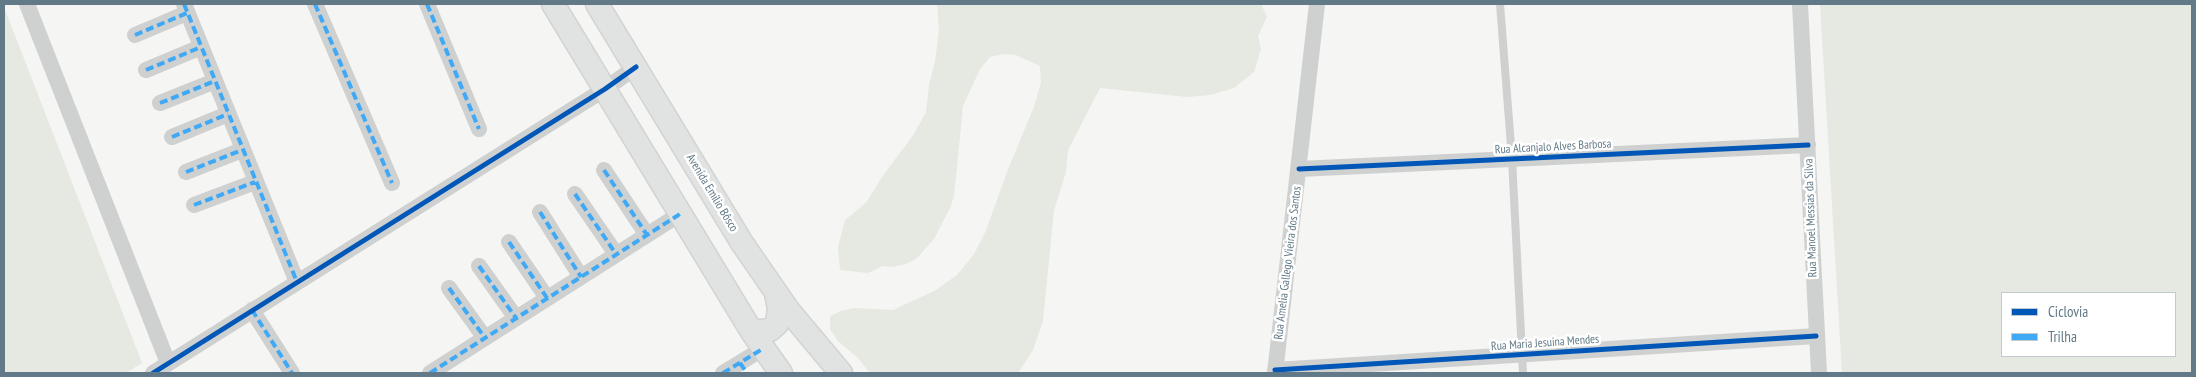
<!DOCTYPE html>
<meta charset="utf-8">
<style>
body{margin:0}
#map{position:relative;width:2196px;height:377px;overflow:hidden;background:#f5f5f3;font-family:"PT Sans Narrow",sans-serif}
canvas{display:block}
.frame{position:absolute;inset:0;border:5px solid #627a87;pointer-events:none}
.legend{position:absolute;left:2001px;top:292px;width:175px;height:65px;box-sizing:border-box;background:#fff;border:1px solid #c0cacf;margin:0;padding:6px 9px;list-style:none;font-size:15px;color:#627a87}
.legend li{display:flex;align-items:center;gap:10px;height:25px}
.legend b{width:25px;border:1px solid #c0cacf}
</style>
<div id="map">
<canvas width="2196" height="377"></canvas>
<div class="frame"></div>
<ul class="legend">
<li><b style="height:6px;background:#0057b8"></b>Ciclovia</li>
<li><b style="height:6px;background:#3fa9f5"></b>Trilha</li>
</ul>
</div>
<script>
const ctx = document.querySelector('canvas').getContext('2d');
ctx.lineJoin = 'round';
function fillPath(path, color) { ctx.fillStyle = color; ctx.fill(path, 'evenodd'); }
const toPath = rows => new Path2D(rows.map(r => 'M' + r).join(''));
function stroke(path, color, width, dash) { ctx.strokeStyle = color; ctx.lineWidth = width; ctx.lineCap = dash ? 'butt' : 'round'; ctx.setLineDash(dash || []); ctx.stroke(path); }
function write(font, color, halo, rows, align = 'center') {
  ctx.font = font + ' "PT Sans Narrow",sans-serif'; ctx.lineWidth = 5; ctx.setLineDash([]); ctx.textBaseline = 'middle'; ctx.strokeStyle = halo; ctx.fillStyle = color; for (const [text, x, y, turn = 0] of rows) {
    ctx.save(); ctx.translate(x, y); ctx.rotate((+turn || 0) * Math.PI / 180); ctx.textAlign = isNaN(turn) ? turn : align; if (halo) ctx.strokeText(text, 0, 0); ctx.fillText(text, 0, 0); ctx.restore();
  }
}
fillPath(toPath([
 [937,4,1261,4,1267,17,1258,36,1261,49,1254,72,1234,88,1210,95,1187,97,1100,88,1068,150,1066,172,1054,210,1043,321,1033,350,1018,373,870,373,858,358,838,341,830,329,830,316,841,311,854,308,893,310,936,290,957,275,974,254,985,233,1009,167,1034,107,1041,82,1040,66,1016,55,1003,54,990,57,980,69,963,106,954,196,950,208,934,239,917,258,906,264,893,267,883,266,868,273,840,270,838,247,845,220,866,203,882,177,914,134,926,112,929,85,935,62,939,30],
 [1820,4,2192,4,2192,373,1842,373],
 [2002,293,2175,293,2175,356,2002,356],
 [4,7,142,363,126,373,4,373]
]), '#e5e9e1');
const secondary = toPath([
 [553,4,752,332,781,373],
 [597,4,742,243,789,311,841,373],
 [752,332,770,330,777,324,779,308,776,294]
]);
stroke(secondary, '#d2d3d3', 25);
stroke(toPath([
 [1500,4,1512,159,1523,373]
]), '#cfd0d0', 8);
stroke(toPath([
 [27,4,168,363],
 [184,4,297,282],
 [315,4,392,183],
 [427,4,479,129],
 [1800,4,1819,373],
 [135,35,187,13],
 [146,70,201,47],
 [160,103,215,81],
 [172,137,228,114],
 [1299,169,1808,145],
 [604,170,647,235],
 [186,172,242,150],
 [575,194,616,254],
 [194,205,255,182],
 [540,212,581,277],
 [509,242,547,298],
 [479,266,516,318],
 [449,288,485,338],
 [252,310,292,373],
 [1275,370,1816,336],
 [153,373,605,89,636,67],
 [430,373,680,214],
 [723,373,764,348],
 [1275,373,1317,4]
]), '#cfd0d0', 16);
stroke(secondary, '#e1e2e2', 22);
stroke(toPath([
 [184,4,297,282],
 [315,4,392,183],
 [427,4,479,129],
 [135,35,187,13],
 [146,70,201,47],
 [160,103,215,81],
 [172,137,228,114],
 [604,170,647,235],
 [186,172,242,150],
 [575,194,616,254],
 [194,205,255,182],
 [540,212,581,277],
 [509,242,547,298],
 [479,266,516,318],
 [449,288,485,338],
 [252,310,292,373],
 [740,363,747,373],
 [430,373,680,214],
 [723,373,764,348]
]), '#3fa9f5', 4, [8, 4]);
stroke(toPath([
 [1299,169,1808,145],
 [1275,370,1816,336],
 [153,373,605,89,636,67]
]), '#0057b8', 5);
write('12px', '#627a87', '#fff', [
 ["Rua Alcanjalo Alves Barbosa",1553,147,-3],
 ["Avenida Emílio Bôsco",712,193,59],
 ["Rua Manoel Messias da Silva",1811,218,-92],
 ["Rua Amelia Gallego Vieira dos Santos",1288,263,-83],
 ["Rua Maria Jesuina Mendes",1545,343,-4]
]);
</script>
